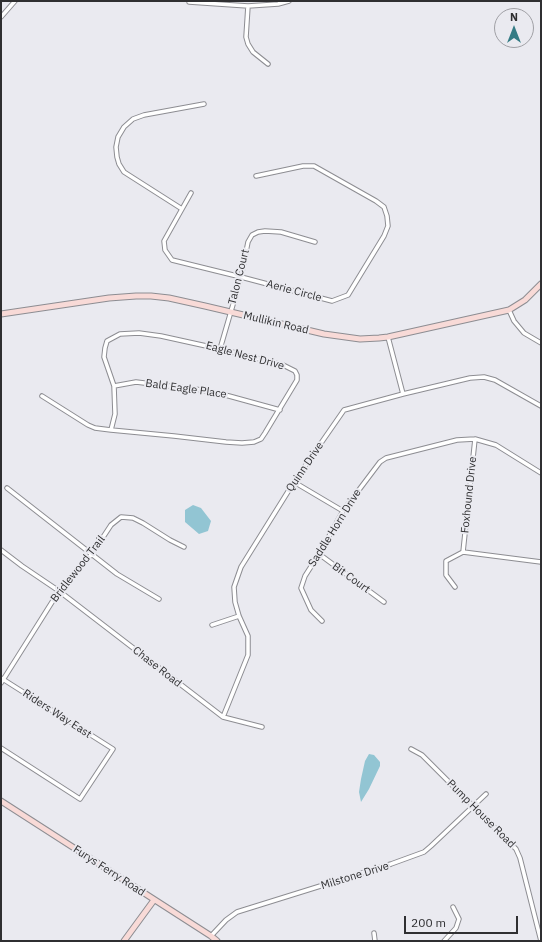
<!DOCTYPE html>
<style>
body{margin:0}
#map{position:relative;width:542px;height:942px;overflow:hidden;background:#eaeaf0;font-family:"IBM Plex Sans",sans-serif}
canvas{display:block}
.frame{position:absolute;inset:0;border:2px solid #2f2f31;pointer-events:none}
.north{position:absolute;left:494px;top:8px;width:40px;height:40px;box-sizing:border-box;background:#eaeaf0;border:1px solid #9f9fa4;border-radius:50%;rotate:0deg;font-size:11px;font-weight:700;line-height:16px;text-align:center;color:#2f2f31}
.north::after{content:'';display:block;margin:auto;width:14px;height:18px;background:#357c85;clip-path:polygon(50% 0,100% 100%,50% 72%,0 100%)}
.scale{position:absolute;left:404px;top:916px;width:114px;height:18px;box-sizing:border-box;border:2px solid #2f2f31;border-top:0;padding-left:5px;font-size:12px;line-height:14px;white-space:nowrap;color:#2f2f31;-webkit-text-stroke:3px #eaeaf0;paint-order:stroke}
</style>
<div id="map">
<canvas width="542" height="942"></canvas>
<div class="frame"></div>
<div class="north">N</div>
<div class="scale">200 m</div>
</div>
<script>
const ctx = document.querySelector('canvas').getContext('2d');
ctx.lineJoin = 'round';
function fillPath(path, color) { ctx.fillStyle = color; ctx.fill(path, 'evenodd'); }
const toPath = rows => new Path2D(rows.map(r => 'M' + r).join(''));
function stroke(path, color, width, dash) { ctx.strokeStyle = color; ctx.lineWidth = width; ctx.lineCap = dash ? 'butt' : 'round'; ctx.setLineDash(dash || []); ctx.stroke(path); }
function write(font, color, halo, rows, align = 'center') {
  ctx.font = font + ' "IBM Plex Sans",sans-serif'; ctx.lineWidth = 4; ctx.setLineDash([]); ctx.textBaseline = 'middle'; ctx.strokeStyle = halo; ctx.fillStyle = color; for (const [text, x, y, turn = 0] of rows) {
    ctx.save(); ctx.translate(x, y); ctx.rotate((+turn || 0) * Math.PI / 180); ctx.textAlign = isNaN(turn) ? turn : align; if (halo) ctx.strokeText(text, 0, 0); ctx.fillText(text, 0, 0); ctx.restore();
  }
}
fillPath(toPath([
 [193,505,201,508,211,521,208,531,199,534,185,522,185,510],
 [369,754,374,755,380,762,380,766,369,789,361,802,359,792,361,779,365,761]
]), '#92c5d3');
const street = toPath([
 [189,2,248,6,278,4,289,1],
 [248,6,246,37,248,44,253,52,268,64],
 [1,17,15,1],
 [191,193,164,241,165,250,172,260,241,277,332,301,348,295,384,236,388,226,387,216,384,207,376,201,314,166,303,166,256,176],
 [182,209,124,172,119,164,117,157,116,147,118,137,124,127,133,119,144,115,204,104],
 [509,310,514,321,524,333,541,343],
 [388,337,403,394],
 [220,349,241,277,248,242,252,235,258,232,265,231,281,232,315,242],
 [114,386,136,382,202,390,229,396,280,410],
 [42,396,88,425,95,428,111,430,174,436,226,442,242,443,254,442,261,439,265,433,297,380,297,375,295,371,283,365,220,349,161,336,139,333,120,334,107,341,105,348,104,357,114,386,115,414,111,430],
 [294,482,343,511],
 [7,488,117,574,159,599],
 [1,550,22,566,59,591,223,717,262,727],
 [463,552,475,439],
 [319,554,384,602],
 [455,587,446,575,446,561,463,552,541,562],
 [322,621,311,610,301,588,305,576,319,554,343,511,380,462,386,458,457,440,475,439,496,445,541,473],
 [212,625,239,616],
 [1,678,113,749,80,799,1,748],
 [1,683,59,591,92,554,111,525,121,517,133,518,143,523,170,540,184,547],
 [223,717,248,655,248,636,239,616,235,602,234,587,241,567,294,482,344,410,403,394,470,378,484,377,495,380,541,406],
 [411,749,422,755,516,849,520,858,541,941],
 [374,933,375,941],
 [211,936,226,920,237,912,391,864,424,852,431,846,486,794],
 [444,941,456,928,459,919,453,907]
]);
const secondary = toPath([
 [1,314,109,298,136,296,151,296,169,298,205,306,324,334,360,339,379,338,388,337,509,310,525,300,541,284],
 [1,801,211,936,217,941],
 [124,941,154,900]
]);
stroke(street, '#8d8d92', 5.5);
stroke(secondary, '#8d8d92', 7);
stroke(street, '#fff', 3.5);
stroke(secondary, '#f8dad7', 5);
write('11px', '#2f2f31', '#eaeaf0', [
 ["Talon Court",239,277,-76],
 ["Aerie Circle",294,291,15],
 ["Mullikin Road",276,323,13],
 ["Eagle Nest Drive",245,356,15],
 ["Bald Eagle Place",186,389,8],
 ["Quinn Drive",305,467,-56],
 ["Foxhound Drive",469,495,-84],
 ["Saddle Horn Drive",335,528,-58],
 ["Bridlewood Trail",78,569,-52],
 ["Bit Court",351,578,36],
 ["Chase Road",157,667,38],
 ["Riders Way East",57,714,33],
 ["Pump House Road",481,814,45],
 ["Furys Ferry Road",109,871,33],
 ["Milstone Drive",355,876,-17]
]);
</script>
